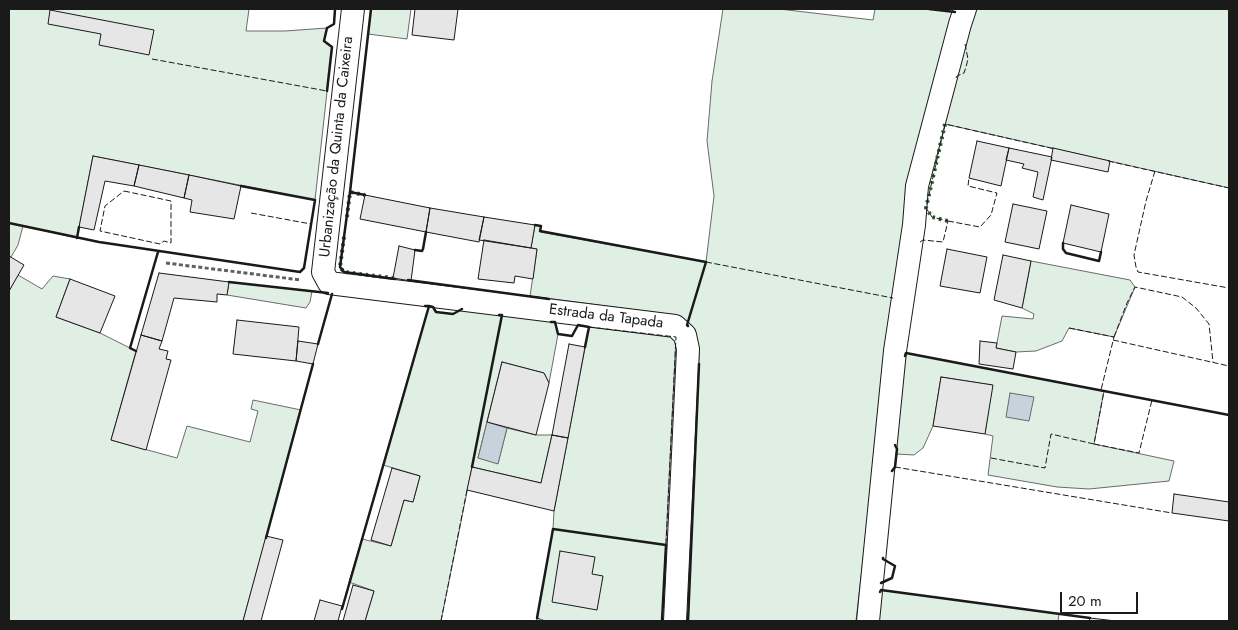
<!DOCTYPE html>
<meta charset="utf-8">
<style>
body{margin:0}
#map{position:relative;width:1238px;height:630px;overflow:hidden;background:#fff;font-family:Jost,sans-serif}
canvas{display:block}
.frame{position:absolute;inset:0;border:10px solid #1a1a1a;pointer-events:none}
.scale{position:absolute;left:1060px;top:592px;width:78px;height:22px;box-sizing:border-box;border:2px solid #1a1a1a;border-top:0;padding-left:6px;font-size:15px;line-height:18px;white-space:nowrap;color:#1a1a1a;-webkit-text-stroke:4px #fff;paint-order:stroke}
</style>
<div id="map">
<canvas width="1238" height="630"></canvas>
<div class="frame"></div>
<div class="scale">20 m</div>
</div>
<script>
const ctx = document.querySelector('canvas').getContext('2d');
ctx.lineJoin = 'round';
function fillPath(path, color) { ctx.fillStyle = color; ctx.fill(path, 'evenodd'); }
const toPath = rows => new Path2D(rows.map(r => 'M' + r).join(''));
function stroke(path, color, width, dash) { ctx.strokeStyle = color; ctx.lineWidth = width; ctx.lineCap = dash ? 'butt' : 'round'; ctx.setLineDash(dash || []); ctx.stroke(path); }
function write(font, color, halo, rows, align = 'center') {
  ctx.font = font + ' Jost,sans-serif'; ctx.lineWidth = 4; ctx.setLineDash([]); ctx.textBaseline = 'middle'; ctx.strokeStyle = halo; ctx.fillStyle = color; for (const [text, x, y, turn = 0] of rows) {
    ctx.save(); ctx.translate(x, y); ctx.rotate((+turn || 0) * Math.PI / 180); ctx.textAlign = isNaN(turn) ? turn : align; if (halo) ctx.strokeText(text, 0, 0); ctx.fillText(text, 0, 0); ctx.restore();
  }
}
const green = toPath([
 [9,9,249,9,246,31,285,31,327,28,324,41,332,47,315,200,93,156,77,238,23,226,18,245,11,257,9,256,9,9],
 [371,9,411,9,407,39,368,34,371,9],
 [723,9,779,9,873,20,875,9,953,9,893,298,856,621,688,621,699,355,695,337,674,315,530,296,537,249,531,248,535,225,541,226,540,232,706,262,714,196,707,141,712,81,723,9],
 [976,9,1229,9,1229,188,945,124,964,46,976,9],
 [1031,261,1130,280,1135,287,1114,337,1069,328,1062,341,1036,351,1016,352,996,348,1002,316,1033,319,1034,314,1022,308,1031,261],
 [18,275,42,289,53,276,70,279,56,317,100,333,136,351,111,440,177,458,187,426,250,442,258,411,251,409,253,400,301,410,243,621,9,621,9,291,18,275],
 [229,282,312,291,310,302,306,308,227,295,229,282],
 [429,306,433,307,437,312,453,314,461,309,555,322,558,334,549,383,544,373,502,362,478,458,498,463,507,428,536,435,552,435,541,483,472,467,441,621,365,621,374,591,349,582,362,539,391,546,404,500,413,502,420,476,383,465,429,306],
 [589,327,676,337,662,621,545,621,537,618,553,529,554,511,589,327],
 [906,353,1104,391,1094,444,1174,461,1169,481,1089,489,1057,487,988,475,993,436,985,434,992,385,941,377,933,426,923,448,914,455,896,454,897,449,893,440,906,353],
 [881,590,1059,614,1058,621,877,621,881,590]
]);
fillPath(green, '#e0efe3');
stroke(green, '#6a6a6a', 1);
const water = toPath([
 [1010,393,1034,397,1029,421,1006,417,1010,393],
 [487,422,507,428,498,464,478,458,487,422]
]);
fillPath(water, '#c6d2dc');
stroke(water, '#6a6a6a', 1);
const building = toPath([
 [415,9,458,9,454,40,412,35,415,9],
 [50,10,154,30,149,55,99,45,101,34,48,24,50,10],
 [977,141,1009,148,1001,186,969,178,977,141],
 [1009,148,1052,157,1043,200,1033,197,1038,172,1022,168,1024,164,1006,160,1009,148],
 [1053,148,1110,161,1108,172,1051,160,1053,148],
 [93,156,139,165,134,186,105,181,94,230,79,227,93,156],
 [139,165,189,175,184,198,134,186,139,165],
 [189,175,241,186,234,219,190,212,192,200,184,198,189,175],
 [365,195,430,208,426,232,360,219,365,195],
 [1013,204,1047,211,1039,249,1005,242,1013,204],
 [1071,205,1109,214,1101,252,1063,243,1071,205],
 [430,208,484,217,479,242,426,232,430,208],
 [484,217,535,225,531,248,479,240,484,217],
 [484,240,537,249,533,279,515,276,514,283,478,279,484,240],
 [399,246,415,250,411,281,393,278,399,246],
 [947,249,987,257,980,293,940,286,947,249],
 [1003,255,1031,261,1022,308,994,300,1003,255],
 [9,256,24,265,9,291,9,256],
 [159,273,229,282,227,295,217,294,217,302,174,298,162,341,141,335,159,273],
 [70,279,115,296,100,333,56,317,70,279],
 [237,320,299,327,296,361,233,354,237,320],
 [141,335,162,341,159,349,168,351,166,359,171,360,146,450,111,440,141,335],
 [298,341,318,344,313,364,296,361,298,341],
 [980,341,997,343,996,348,1016,352,1013,369,979,364,980,341],
 [569,344,585,347,568,438,552,435,569,344],
 [502,362,544,373,549,383,536,435,487,422,502,362],
 [941,377,993,385,985,434,933,426,941,377],
 [552,435,568,438,554,511,467,490,472,467,541,483,552,435],
 [392,468,420,476,413,502,404,500,391,546,371,540,392,468],
 [1174,494,1229,502,1229,521,1172,513,1174,494],
 [266,536,283,540,261,621,243,621,266,536],
 [560,551,595,557,592,574,603,576,597,610,552,602,560,551],
 [353,585,374,591,365,621,343,621,353,585],
 [320,600,342,606,338,621,314,621,320,600],
 [1090,618,1116,621,1089,621,1090,618]
]);
fillPath(building, '#e6e6e6');
stroke(building, '#1a1a1a', 1);
const street = toPath([
 [353,9,323,272,329,283,675,326,685,335,688,349,675,621],
 [868,621,895,351,914,225,917,186,960,24,965,9]
]);
stroke(street, '#1a1a1a', 24);
stroke(toPath([
 [166,263,301,280]
]), '#5f5f5f', 3, [4, 2.5]);
stroke(street, '#fff', 22);
stroke(toPath([
 [945,124,926,208,932,217,948,221],
 [347,217,350,192,365,195],
 [344,237,340,267,344,272,393,278]
]), '#2b5a34', 4, [2.5, 4]);
stroke(toPath([
 [152,59,327,91],
 [956,78,957,76,964,73,966,67,968,59,965,44],
 [1108,161,1229,188],
 [1155,171,1146,201,1134,255,1136,267,1138,272,1229,288],
 [124,191,171,201,171,243,164,241,160,244,100,231,105,206,124,191],
 [251,213,311,224],
 [948,221,980,227,991,215,997,193,968,186,969,178],
 [920,242,923,240,943,242,948,221,932,217,926,208,945,124,1055,149],
 [706,262,893,298],
 [589,327,676,337,666,545],
 [1069,328,1114,337,1101,390],
 [1114,337,1127,303,1135,287,1182,297,1196,308,1209,324,1213,362],
 [1113,340,1229,366],
 [1094,444,1139,453,1152,400],
 [991,458,1045,468,1051,434,1094,444,1104,391],
 [895,467,1172,513],
 [441,621,467,490],
 [537,621,537,618,545,621]
]), '#1a1a1a', 1, [6, 2.5]);
stroke(toPath([
 [929,9,955,12],
 [327,91,332,47,324,41,327,28,334,24,335,9],
 [350,192,371,9],
 [365,195,350,192,340,267,344,272,395,279],
 [9,223,99,242,300,272,304,268,315,200,241,186],
 [535,225,541,226,540,231,706,262,687,325,688,326],
 [77,238,79,227],
 [1063,243,1063,249,1066,253,1099,261,1101,252],
 [415,250,422,251,423,249,426,232],
 [408,280,549,299],
 [229,282,328,293],
 [429,306,433,307,436,312,453,314,462,309],
 [551,322,555,322,558,334,572,336,578,325,589,327,585,347],
 [318,344,332,294],
 [136,351,130,348,158,252],
 [905,356,906,353,1229,415],
 [472,467,502,315,499,315],
 [892,471,895,467,897,449,895,445],
 [266,538,313,364],
 [881,583,892,578,895,566,883,559,883,558],
 [880,592,881,590,1090,618],
 [342,609,429,306,425,306],
 [537,618,553,529,666,545,662,621],
 [688,621,699,364]
]), '#1a1a1a', 2.5);
write('15px', '#1a1a1a', '#fff', [
 ["Urbanização da Quinta da Caixeira",337,147,-84],
 ["Estrada da Tapada",606,317,7]
]);
</script>
